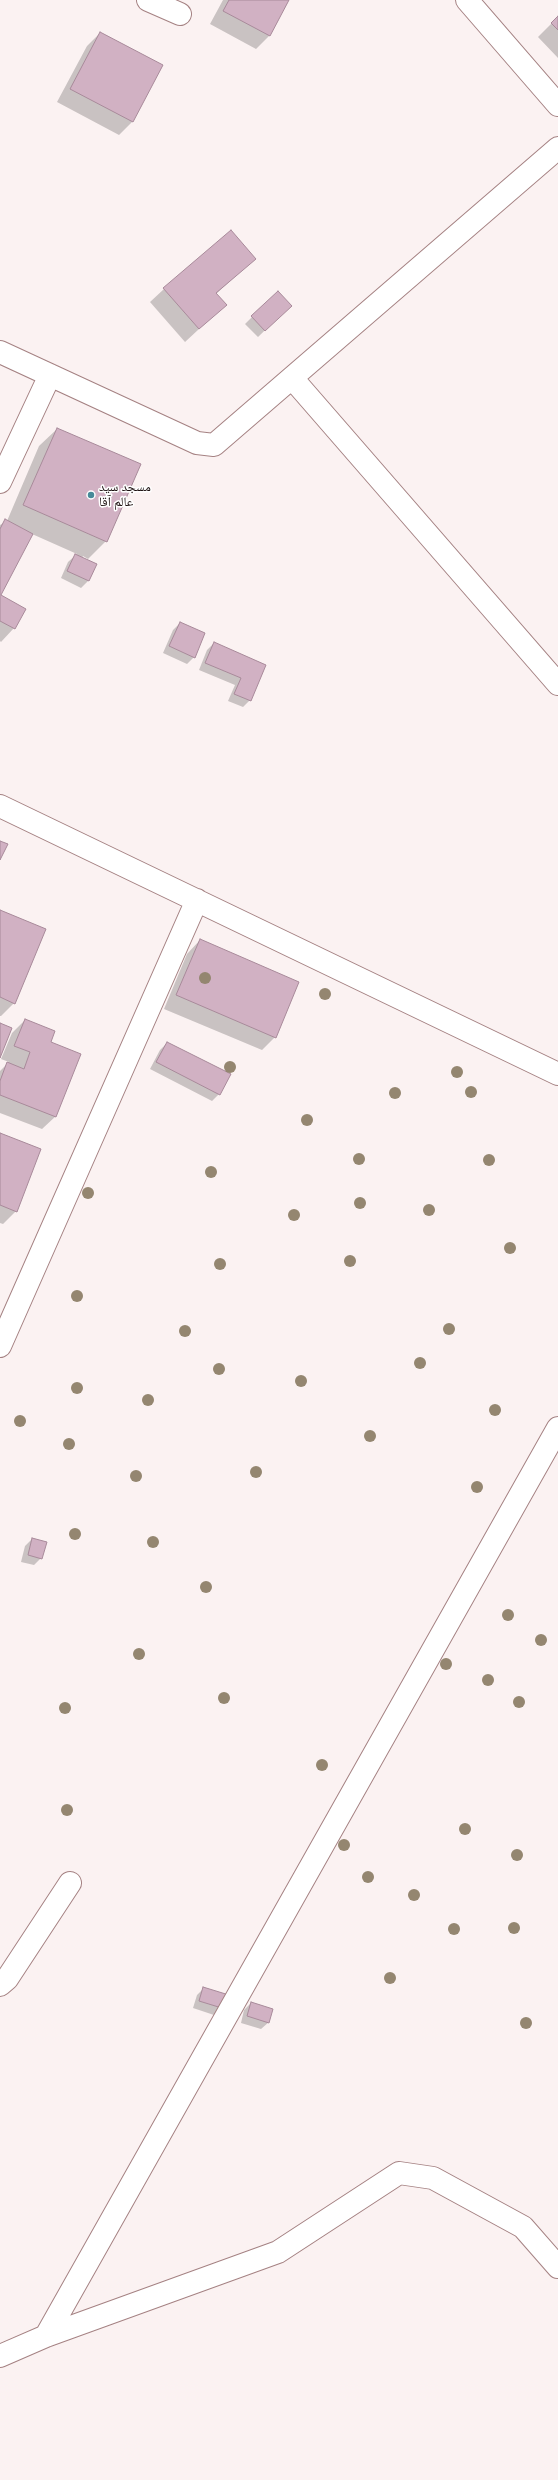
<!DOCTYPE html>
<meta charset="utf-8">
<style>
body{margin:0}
canvas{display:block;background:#fbf2f2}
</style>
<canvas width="558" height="2480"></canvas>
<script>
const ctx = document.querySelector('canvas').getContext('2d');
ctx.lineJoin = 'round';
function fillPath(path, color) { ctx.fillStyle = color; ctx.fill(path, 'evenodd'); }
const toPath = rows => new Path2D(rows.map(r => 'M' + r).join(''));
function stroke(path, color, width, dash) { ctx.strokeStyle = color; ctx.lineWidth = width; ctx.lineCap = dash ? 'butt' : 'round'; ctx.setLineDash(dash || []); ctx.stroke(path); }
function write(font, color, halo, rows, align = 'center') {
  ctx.font = font + ' Overpass,"Noto Naskh Arabic",sans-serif'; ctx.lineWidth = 3; ctx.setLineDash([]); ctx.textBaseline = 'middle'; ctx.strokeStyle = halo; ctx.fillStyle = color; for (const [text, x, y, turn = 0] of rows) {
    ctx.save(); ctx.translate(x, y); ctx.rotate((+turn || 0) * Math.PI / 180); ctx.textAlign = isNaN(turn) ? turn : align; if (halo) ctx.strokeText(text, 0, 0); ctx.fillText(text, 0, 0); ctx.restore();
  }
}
fillPath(toPath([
 [223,0,288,0,269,36,256,49,210,24],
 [558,17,558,58,538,37],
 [100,33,162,66,132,122,119,135,57,102,87,46],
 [254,259,216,294,225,305,185,342,150,302,164,289],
 [290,306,258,337,245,324,252,317],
 [57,429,106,541,88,559,83,556,82,558,96,565,88,581,81,588,61,578,68,562,77,554,32,534,0,595,0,525,7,521,39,446],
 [0,596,14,628,1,642,0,641],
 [180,623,194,657,187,664,163,653,173,630],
 [214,643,265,665,250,700,243,707,228,701,235,685,199,670,207,650],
 [0,911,14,1003,1,1016,0,1016],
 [200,940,275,1037,262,1050,164,1009,187,954],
 [25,1020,50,1042,56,1116,42,1129,0,1113,0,1071,9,1062,1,1059,12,1033],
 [167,1043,219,1094,212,1101,150,1069,160,1050],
 [0,1134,16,1211,3,1224,0,1223],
 [32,1539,41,1558,34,1565,21,1562,25,1546],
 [204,1988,228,1996,217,2016,193,2008,197,1995],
 [251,2003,269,2022,261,2029,241,2023,244,2010]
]), '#0003');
const building = toPath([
 [229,0,289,0,270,36,223,11,229,0],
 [558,16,558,30,551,23,558,16],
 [100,32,163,65,133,122,70,89,100,32],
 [231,230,256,259,216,293,227,305,199,329,163,288,231,230],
 [278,291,292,306,265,331,251,316,278,291],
 [57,428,141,464,107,542,23,505,57,428],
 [5,519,33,534,1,595,26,609,15,629,0,621,0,529,5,519],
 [75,554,97,564,89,581,67,571,75,554],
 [180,622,205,633,195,658,169,646,180,622],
 [214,642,266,665,251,701,234,694,241,678,205,663,214,642],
 [0,841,8,844,0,860,0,841],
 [0,910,46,929,15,1004,0,997,0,910],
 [200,939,299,982,276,1038,176,995,200,939],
 [25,1019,55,1031,51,1042,81,1054,56,1117,0,1095,0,1081,7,1062,24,1069,30,1052,14,1046,25,1019],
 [0,1023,12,1028,0,1058,0,1023],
 [167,1042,231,1074,220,1095,156,1062,167,1042],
 [0,1133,41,1149,17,1212,0,1205,0,1133],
 [32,1538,47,1542,42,1559,28,1555,32,1538],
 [203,1987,229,1995,225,2009,199,2001,203,1987],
 [251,2002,273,2009,269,2023,247,2016,251,2002]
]);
fillPath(building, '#d1b1c3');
stroke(building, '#a88a9a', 1);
const minor = toPath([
 [148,0,180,14],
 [467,0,558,105],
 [0,352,197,443,214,445,558,148],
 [292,378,558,684],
 [0,482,50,375],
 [0,806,558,1074],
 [0,1346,197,900],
 [0,1985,7,1979,70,1883],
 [46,2336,558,1428],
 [0,2356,46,2336,278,2252,399,2173,433,2178,523,2227,558,2267]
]);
stroke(minor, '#a58283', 24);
stroke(minor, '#fff', 22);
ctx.fillStyle = '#948670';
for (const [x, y] of [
 [205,978],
 [325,994],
 [230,1067],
 [457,1072],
 [471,1092],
 [395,1093],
 [307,1120],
 [359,1159],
 [489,1160],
 [211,1172],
 [88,1193],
 [360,1203],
 [429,1210],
 [294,1215],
 [510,1248],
 [350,1261],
 [220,1264],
 [77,1296],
 [449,1329],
 [185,1331],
 [420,1363],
 [219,1369],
 [301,1381],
 [77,1388],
 [148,1400],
 [495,1410],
 [20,1421],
 [370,1436],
 [69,1444],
 [256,1472],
 [136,1476],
 [477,1487],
 [75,1534],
 [153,1542],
 [206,1587],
 [508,1615],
 [541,1640],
 [139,1654],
 [446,1664],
 [488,1680],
 [224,1698],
 [519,1702],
 [65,1708],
 [322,1765],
 [67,1810],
 [465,1829],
 [344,1845],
 [517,1855],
 [368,1877],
 [414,1895],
 [514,1928],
 [454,1929],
 [390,1978],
 [526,2023]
]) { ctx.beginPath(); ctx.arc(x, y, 6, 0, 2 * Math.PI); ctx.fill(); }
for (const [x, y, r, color] of [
 [91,495,4,"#478a99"]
]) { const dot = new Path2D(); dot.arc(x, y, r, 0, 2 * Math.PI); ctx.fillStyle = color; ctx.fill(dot); stroke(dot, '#fff', 1.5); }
write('13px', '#1b0f0f', '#fff', [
 ["مسجد سید",99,488],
 ["عالم آقا",99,503]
], 'left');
</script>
